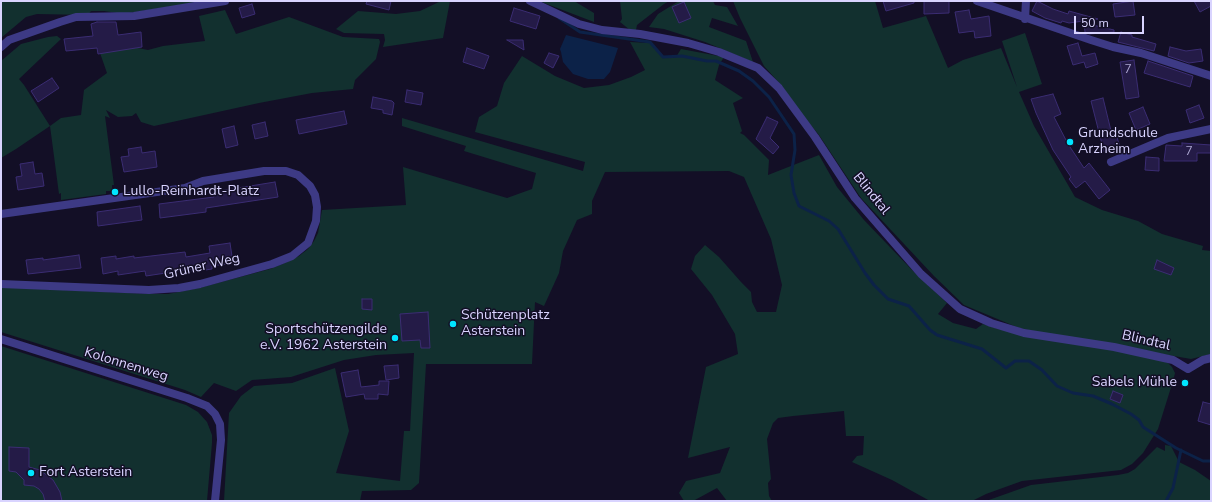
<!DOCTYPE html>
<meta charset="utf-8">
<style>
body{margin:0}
#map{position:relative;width:1212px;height:502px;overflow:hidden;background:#130f26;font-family:"Nunito Sans",sans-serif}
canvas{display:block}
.frame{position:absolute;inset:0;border:2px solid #d9d4ff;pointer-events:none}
.scale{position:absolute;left:1074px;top:16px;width:70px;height:18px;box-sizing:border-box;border:2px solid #d9d4ff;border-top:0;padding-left:5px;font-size:12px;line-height:14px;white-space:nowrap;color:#d9d4ff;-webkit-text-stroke:3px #130f26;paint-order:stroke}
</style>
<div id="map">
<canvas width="1212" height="502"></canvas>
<div class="frame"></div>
<div class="scale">50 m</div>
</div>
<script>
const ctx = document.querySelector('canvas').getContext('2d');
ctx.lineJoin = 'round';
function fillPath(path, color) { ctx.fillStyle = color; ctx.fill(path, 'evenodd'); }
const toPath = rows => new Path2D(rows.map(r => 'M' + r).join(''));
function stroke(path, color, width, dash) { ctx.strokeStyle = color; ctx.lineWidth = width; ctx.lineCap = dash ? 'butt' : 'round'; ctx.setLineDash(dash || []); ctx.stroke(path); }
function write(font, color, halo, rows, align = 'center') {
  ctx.font = font + ' "Nunito Sans",sans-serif'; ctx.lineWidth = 3; ctx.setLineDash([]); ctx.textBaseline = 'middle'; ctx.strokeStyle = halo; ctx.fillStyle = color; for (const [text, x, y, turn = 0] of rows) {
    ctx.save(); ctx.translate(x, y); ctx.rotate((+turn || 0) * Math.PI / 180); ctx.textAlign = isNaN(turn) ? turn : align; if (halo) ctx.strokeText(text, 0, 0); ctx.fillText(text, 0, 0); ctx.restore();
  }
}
fillPath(toPath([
 [1,1,206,1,123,14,104,11,91,11,88,15,37,14,26,17,1,38],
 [441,1,450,1,443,38,383,47,385,40,384,34,344,33,336,29,358,11,396,14,420,11],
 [539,1,574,1,594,13,594,22],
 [620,1,669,1,664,4,637,25,636,30,630,30,620,22,622,19],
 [679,1,713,1,715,5,727,7,738,26,712,18,709,27,746,41,753,62,705,42,664,29,649,27,658,14],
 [733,1,875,1,883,28,926,16,948,68,963,60,1001,48,1017,87,1002,41,1025,33,1042,84,1019,92,1034,126,1075,197,1102,210,1138,221,1162,234,1203,246,1202,250,1211,251,1211,354,1191,359,1037,332,1019,328,964,305,934,276,861,198,819,135,800,112,782,86,764,66,740,18],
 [225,10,236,34,289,17,343,37,379,39,380,42,376,59,355,80,353,89,312,93,259,103,154,126,141,122,136,113,132,116,118,117,106,110,110,118,105,116,114,185,112,185,112,191,106,191,106,194,61,200,61,193,59,194,50,126,16,149,1,158,1,61,21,44,48,37,57,36,61,39,19,79,24,85,50,126,61,118,81,115,84,90,107,73,100,53,118,44,148,50,163,46,205,41,199,16],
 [630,42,650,43,663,58,676,57,681,49,724,57,719,65,715,80,743,98,733,103,742,131,740,133,744,135,769,160,768,175,819,155,837,187,864,220,911,269,947,303,938,314,953,323,976,329,983,324,998,329,1122,351,1158,359,1168,363,1172,367,1175,373,1173,381,1158,429,1143,453,1132,464,1121,470,1022,481,986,494,972,501,930,501,892,480,852,462,857,456,863,455,864,436,846,436,844,411,793,416,778,418,773,423,767,439,771,479,768,483,769,496,772,501,727,501,717,488,693,501,684,501,679,493,686,481,720,473,730,447,688,458,706,367,738,354,735,334,712,295,691,269,695,256,705,245,719,257,741,282,751,292,752,302,757,312,776,312,782,285,771,239,744,177,729,171,605,172,592,201,592,214,577,220,563,251,559,273,544,306,535,302,532,364,426,364,419,483,411,490,362,491,360,501,224,501,229,413,241,396,254,386,292,383,335,368,349,431,336,473,400,481,404,431,410,431,414,353,376,355,344,360,291,377,252,380,236,391,214,383,201,397,185,390,1,332,1,288,21,288,149,294,168,294,199,288,270,269,285,263,299,256,308,249,314,241,318,233,322,210,406,205,403,167,507,198,532,189,536,173,464,151,466,146,402,126,402,118,583,171,585,162,475,132,479,117,497,106,504,83,522,56,555,76,584,88,609,85,631,77,645,70],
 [1,346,186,405,198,412,207,422,212,435,212,443,207,501,1,501],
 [1165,445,1171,446,1179,462,1195,470,1211,481,1211,501,986,501,1031,485,1118,475,1128,473,1135,469,1157,447,1165,451]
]), '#12302f');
fillPath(toPath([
 [566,35,618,48,610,72,604,79,588,79,573,74,563,62,561,52,560,49]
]), '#0c2248');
stroke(toPath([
 [559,18,580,32,650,42,663,57,682,56,707,61,716,61,739,71,753,81,769,97,794,134,795,150,791,175,794,193,799,206,829,221,838,229,865,273,874,285,888,299,909,306,930,330,937,335,982,349,1006,368,1015,361,1029,361,1042,370,1057,386,1073,393,1093,396,1112,404,1131,414,1139,420,1143,427,1176,448,1203,461,1211,461],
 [1166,501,1173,488,1181,450]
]), '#0c2248', 3);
const building = toPath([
 [367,1,391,1,389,10,366,4,367,1],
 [883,1,914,1,914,3,886,11,883,1],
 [924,1,949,1,949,13,924,14,924,1],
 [1037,1,1053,9,1068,14,1069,11,1098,19,1069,23,1062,21,1061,23,1045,18,1032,11,1037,1],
 [1133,1,1135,15,1115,17,1113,4,1133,1],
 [1194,1,1211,1,1211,6,1200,12,1194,1],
 [684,2,691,18,679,23,672,7,684,2],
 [252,4,255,14,242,18,239,8,252,4],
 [514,8,540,16,536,29,510,21,514,8],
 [969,10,971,19,989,16,991,36,975,38,974,31,959,33,955,12,969,10],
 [97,22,116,22,118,35,141,32,142,47,98,54,97,48,66,51,64,39,93,36,91,24,97,22],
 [1084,23,1114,30,1114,32,1089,34,1085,32,1084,23],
 [1121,32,1132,35,1132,37,1156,44,1154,51,1118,42,1121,32],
 [507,40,523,40,524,50,507,40],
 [1078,43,1082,56,1095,53,1098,64,1086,68,1084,62,1073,65,1067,46,1078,43],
 [1170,47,1186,51,1201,49,1203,61,1189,63,1168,56,1170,47],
 [467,48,489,56,484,69,463,62,467,48],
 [549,53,559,56,553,68,544,63,549,53],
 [1134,60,1139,97,1126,99,1120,62,1134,60],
 [1148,61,1193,76,1190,87,1144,73,1148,61],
 [52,78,59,88,38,102,31,91,52,78],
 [407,90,423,93,421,105,405,102,407,90],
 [1053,94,1061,114,1054,117,1068,144,1084,168,1089,163,1110,190,1099,199,1085,181,1076,188,1069,179,1071,177,1053,150,1036,113,1031,99,1053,94],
 [373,97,392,101,394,103,392,115,383,113,383,110,371,108,373,97],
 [1103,98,1112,135,1116,134,1120,147,1104,152,1091,101,1103,98],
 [1199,105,1204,118,1190,123,1186,110,1199,105],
 [1143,107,1150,124,1136,130,1129,113,1143,107],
 [344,111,347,124,299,134,296,120,344,111],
 [767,117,778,122,770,138,779,147,773,154,756,139,767,117],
 [265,122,268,136,255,139,252,125,265,122],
 [234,126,238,145,226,148,222,129,234,126],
 [1182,143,1211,145,1211,153,1197,153,1197,161,1164,161,1166,145,1182,146,1182,143],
 [141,147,142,153,155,151,157,167,124,172,121,157,129,156,128,149,141,147],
 [1146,157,1159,158,1159,171,1145,170,1146,157],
 [33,162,35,174,42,173,44,186,18,190,16,177,22,176,20,164,33,162],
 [275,182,278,197,206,208,206,212,160,218,159,204,214,197,213,192,275,182],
 [140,206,142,220,98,226,97,212,140,206],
 [230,243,233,263,212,266,212,269,192,272,192,269,146,276,145,271,118,275,118,271,103,274,101,258,116,256,116,259,134,256,134,258,185,252,186,257,210,253,209,246,230,243],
 [79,255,81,268,28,274,26,260,43,258,43,260,79,255],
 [1157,260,1174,268,1171,275,1154,269,1157,260],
 [362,299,372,299,372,310,362,309,362,299],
 [428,312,430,348,421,348,420,340,402,341,400,314,428,312],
 [398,365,399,378,386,380,384,366,398,365],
 [358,370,361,387,379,385,379,381,389,381,388,395,378,394,378,399,365,399,364,394,346,397,341,373,358,370],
 [1113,391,1123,395,1120,403,1110,399,1113,391],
 [1203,402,1211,404,1211,425,1198,421,1203,402],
 [9,447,29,448,29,467,40,470,53,480,60,492,62,501,45,501,43,494,39,489,34,486,24,485,24,480,16,472,9,471,9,447]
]);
fillPath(building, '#241b47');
stroke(building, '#3b2d73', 1);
stroke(toPath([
 [530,1,579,24,602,30,640,34,688,43,719,52,758,68,779,88,815,137,855,198,921,274,960,309,991,323,1024,333,1114,347,1173,360,1188,369,1203,360,1211,358],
 [977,1,1091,40,1113,47,1141,53,1211,76],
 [1025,19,1026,1],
 [1,47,9,40,60,22,76,17,134,16,225,1],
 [1111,162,1168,138,1211,129],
 [1,214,185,188,203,181,264,171,286,171,298,175,310,186,315,195,317,207,316,221,308,243,292,256,272,264,200,284,179,288,149,290,1,284],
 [1,339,187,398,207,406,215,414,220,424,221,440,215,501]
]), '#3d3a85', 8);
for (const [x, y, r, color] of [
 [1070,142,4,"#00e5ff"],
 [115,192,4,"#00e5ff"],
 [453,324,4,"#00e5ff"],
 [395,338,4,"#00e5ff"],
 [1185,383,4,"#00e5ff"],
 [31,473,4,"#00e5ff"]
]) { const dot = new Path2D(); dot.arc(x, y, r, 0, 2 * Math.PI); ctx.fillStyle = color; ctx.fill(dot); stroke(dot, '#130f26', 1.5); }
write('12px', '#aca6d1', null, [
 ["7",1128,70],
 ["7",1189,152]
]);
write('14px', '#d9d4ff', '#130f26', [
 ["Grundschule",1078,134],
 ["Arzheim",1078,150],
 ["Lullo-Reinhardt-Platz",123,192],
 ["Schützenplatz",461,316],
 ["Asterstein",461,332],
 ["Sportschützengilde",387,330,"right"],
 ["e.V. 1962 Asterstein",387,346,"right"],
 ["Sabels Mühle",1177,383,"right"],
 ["Fort Asterstein",39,473]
], 'left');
write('14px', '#d9d4ff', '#130f26', [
 ["Blindtal",871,194,51],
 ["Grüner Weg",202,267,-13],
 ["Blindtal",1146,341,13],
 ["Kolonnenweg",126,365,17]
]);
</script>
